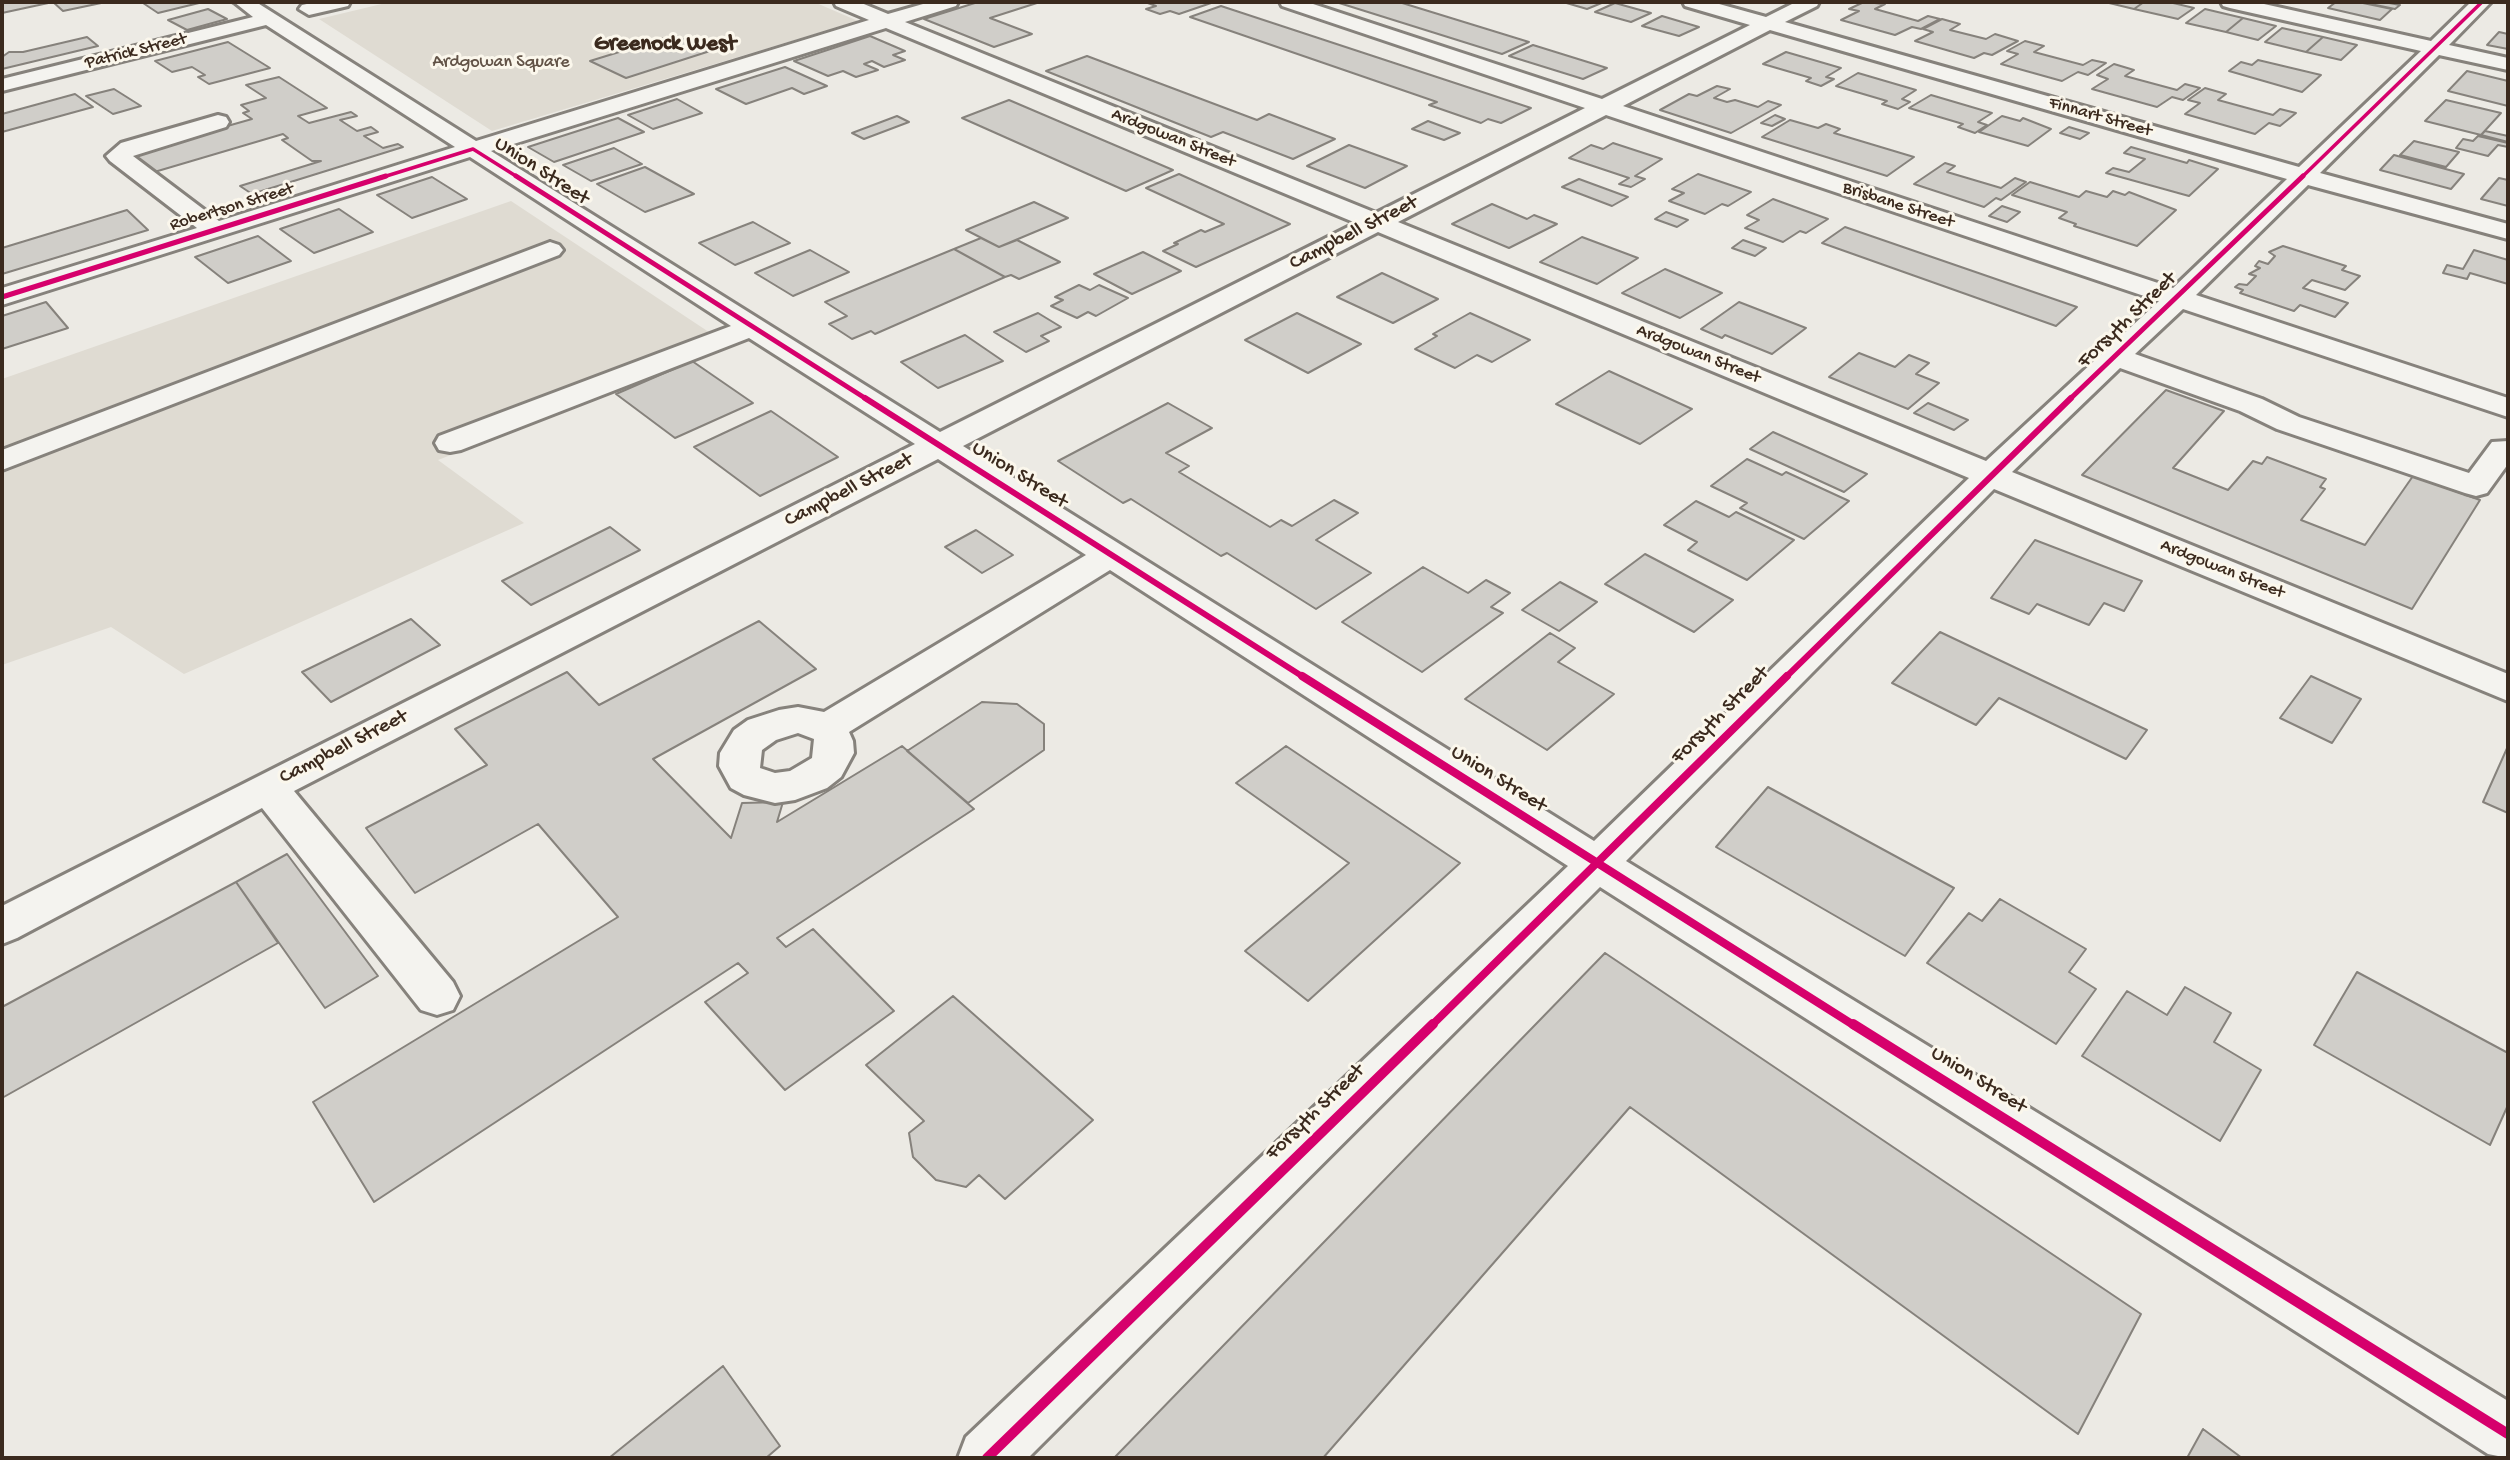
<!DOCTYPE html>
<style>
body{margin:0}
#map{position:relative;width:2510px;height:1460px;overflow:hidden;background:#eceae4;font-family:"Gochi Hand",sans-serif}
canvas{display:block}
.frame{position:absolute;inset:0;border:4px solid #3b2a1e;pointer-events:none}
</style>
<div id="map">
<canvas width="2510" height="1460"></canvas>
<div class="frame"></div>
</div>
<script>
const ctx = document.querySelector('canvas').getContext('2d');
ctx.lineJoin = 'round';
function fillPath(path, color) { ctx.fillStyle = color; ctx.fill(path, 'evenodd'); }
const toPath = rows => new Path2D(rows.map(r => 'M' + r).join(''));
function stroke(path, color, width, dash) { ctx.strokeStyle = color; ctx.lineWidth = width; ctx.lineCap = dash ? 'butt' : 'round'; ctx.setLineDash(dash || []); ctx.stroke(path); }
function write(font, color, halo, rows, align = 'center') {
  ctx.font = font + ' "Gochi Hand",sans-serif'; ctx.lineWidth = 6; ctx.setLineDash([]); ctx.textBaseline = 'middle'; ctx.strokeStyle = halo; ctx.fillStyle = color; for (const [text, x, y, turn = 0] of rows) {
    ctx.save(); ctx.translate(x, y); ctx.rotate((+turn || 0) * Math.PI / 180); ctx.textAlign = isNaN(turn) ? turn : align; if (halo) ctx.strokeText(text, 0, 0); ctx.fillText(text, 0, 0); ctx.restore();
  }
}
fillPath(toPath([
 [390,2,814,2,858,21,492,131,319,19],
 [511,201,730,346,438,460,524,523,184,674,111,627,2,665,2,379]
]), '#dfdbd2');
const building = toPath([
 [2,2,53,2,2,13,2,2],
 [53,2,106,2,63,11,53,2],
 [196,2,199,3,158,13,143,3,196,2],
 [978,2,1040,2,990,18,1032,34,994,47,924,19,978,2],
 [1145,2,1214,2,1179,14,1170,11,1160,14,1146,9,1156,6,1145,2],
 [1336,2,1399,2,1529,42,1502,54,1336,2],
 [1563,2,1604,2,1587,9,1563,2],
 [1864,2,1885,4,1875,9,1918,21,1928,16,1940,19,1921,29,1912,27,1895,35,1841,20,1859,11,1849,9,1864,2],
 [2105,2,2144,2,2134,9,2105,2],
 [2144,2,2169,2,2194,8,2178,19,2134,9,2144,2],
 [2336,2,2358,2,2392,9,2380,20,2328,8,2336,2],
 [2361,2,2384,2,2400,5,2395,9,2361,2],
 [1615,3,1651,13,1631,22,1595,12,1615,3],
 [1221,6,1531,108,1501,123,1488,119,1481,123,1429,105,1437,102,1190,17,1221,6],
 [208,9,227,19,187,30,168,20,208,9],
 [2205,9,2243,18,2226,32,2186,23,2205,9],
 [1662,16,1699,27,1679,36,1642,26,1662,16],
 [2243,18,2276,26,2258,40,2226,32,2243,18],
 [1942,19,1960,24,1950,30,1986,39,1995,34,2018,41,1992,55,1984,53,1974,58,1915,41,1933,32,1923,29,1942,19],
 [2282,28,2323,37,2306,52,2265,42,2282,28],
 [2499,32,2508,34,2508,49,2487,45,2499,32],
 [674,35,710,51,626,78,590,61,674,35],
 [870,36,905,51,893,55,905,60,884,67,872,61,864,64,878,70,856,77,843,71,828,76,794,61,870,36],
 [87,37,98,46,2,69,2,57,9,52,23,52,87,37],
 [2323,37,2357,45,2341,60,2306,52,2323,37],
 [2025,41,2044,46,2034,52,2083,65,2092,60,2106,63,2088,75,2078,72,2062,81,2001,64,2018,54,2007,51,2025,41],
 [228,42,270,68,209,84,198,77,205,75,192,67,172,72,155,61,228,42],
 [1533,45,1607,68,1583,79,1509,56,1533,45],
 [1786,52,1841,68,1826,77,1834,79,1821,86,1806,81,1811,78,1763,64,1786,52],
 [1087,56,1257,120,1269,114,1335,139,1293,159,1223,132,1211,137,1046,71,1087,56],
 [2258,60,2321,75,2302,92,2229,71,2241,62,2252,65,2258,60],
 [2114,64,2134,70,2125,76,2177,90,2185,84,2200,88,2183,100,2172,97,2157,107,2092,89,2108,79,2097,75,2114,64],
 [785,67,827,86,804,94,792,88,746,104,716,89,785,67],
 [2467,71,2508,81,2508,106,2448,91,2467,71],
 [1858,73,1916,90,1902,99,1910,102,1898,109,1882,104,1887,101,1836,86,1858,73],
 [279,77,327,108,298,116,309,123,351,112,357,116,340,120,357,131,371,127,378,132,364,136,383,148,398,144,403,147,252,194,240,186,321,161,312,161,282,140,288,138,283,134,151,173,129,154,252,119,243,113,249,111,241,105,266,98,246,85,279,77],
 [1717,86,1730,89,1714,98,1727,102,1735,100,1758,107,1768,101,1781,105,1731,133,1660,110,1689,94,1697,96,1717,86],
 [2205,88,2226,94,2218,100,2273,115,2280,109,2296,113,2280,126,2269,123,2255,134,2185,114,2200,103,2188,100,2205,88],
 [114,89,141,106,113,114,86,96,114,89],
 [75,94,93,107,2,132,2,114,75,94],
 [1931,95,1992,113,1978,122,1987,125,1975,133,1958,127,1963,124,1909,108,1931,95],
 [677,99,702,113,653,129,628,115,677,99],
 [1009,100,1173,170,1126,191,962,118,1009,100],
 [2446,100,2501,113,2481,135,2425,121,2446,100],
 [1775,115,1785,119,1772,126,1761,123,1775,115],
 [897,116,909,122,864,139,852,133,897,116],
 [2002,116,2020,121,2023,118,2051,129,2028,146,1979,132,2002,116],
 [618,118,644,132,554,162,528,147,618,118],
 [1790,120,1818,128,1826,124,1840,129,1834,133,1914,157,1887,176,1762,137,1790,120],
 [1428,121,1460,133,1444,140,1412,129,1428,121],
 [2069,127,2089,133,2080,139,2060,133,2069,127],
 [2485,131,2508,136,2508,142,2481,135,2485,131],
 [2478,136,2508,143,2508,147,2498,145,2488,156,2456,148,2463,139,2473,141,2478,136],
 [2414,141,2459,152,2446,167,2400,155,2414,141],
 [1613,143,1662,159,1635,176,1645,179,1631,187,1619,184,1629,178,1569,158,1591,145,1603,149,1613,143],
 [1349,145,1407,166,1365,188,1307,166,1349,145],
 [2131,147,2187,163,2189,160,2218,169,2189,196,2106,173,2113,168,2129,172,2145,159,2124,153,2131,147],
 [614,148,642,164,591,181,563,165,614,148],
 [2394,155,2464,174,2451,189,2380,170,2394,155],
 [1945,163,1955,166,1947,172,2001,188,2015,178,2026,182,2001,200,1996,198,1984,207,1914,184,1945,163],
 [645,167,694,194,645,212,597,184,645,167],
 [1179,174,1290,224,1196,267,1163,251,1178,244,1174,243,1201,230,1205,232,1224,224,1146,188,1179,174],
 [1698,174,1751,192,1728,206,1722,204,1705,214,1669,201,1684,193,1672,189,1698,174],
 [432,177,467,199,412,218,377,195,432,177],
 [2499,178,2508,180,2508,206,2481,199,2499,178],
 [1579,179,1628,197,1612,206,1562,187,1579,179],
 [2030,182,2079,197,2086,191,2107,197,2113,191,2125,195,2129,192,2176,210,2137,246,2074,226,2076,224,2059,218,2067,212,2012,195,2030,182],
 [1773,199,1828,219,1806,233,1800,231,1783,242,1745,228,1759,220,1747,215,1773,199],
 [1034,202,1068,218,999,247,966,230,1034,202],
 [1492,204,1527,219,1534,215,1557,224,1509,248,1452,224,1492,204],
 [2002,206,2020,212,2007,222,1989,216,2002,206],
 [339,209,373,232,314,253,280,229,339,209],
 [127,210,148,230,2,274,2,248,127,210],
 [1666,212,1688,220,1677,227,1655,219,1666,212],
 [753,222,790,243,735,265,699,243,753,222],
 [1845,227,2077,307,2056,326,1822,243,1845,227],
 [258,236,291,261,228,283,195,257,258,236],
 [1582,237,1638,258,1597,284,1540,262,1582,237],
 [981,238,999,247,1017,240,1060,262,1019,279,1011,275,1005,277,954,249,981,238],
 [1743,240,1766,248,1755,256,1732,248,1743,240],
 [2283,246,2346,266,2342,270,2360,276,2345,290,2312,280,2303,288,2348,303,2335,317,2300,305,2294,311,2240,293,2243,290,2235,287,2239,284,2247,285,2256,276,2249,274,2260,268,2255,266,2259,261,2268,264,2275,256,2269,252,2283,246],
 [954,249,1005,277,875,334,871,331,852,339,829,324,847,316,825,302,954,249],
 [810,250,849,272,793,296,755,273,810,250],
 [2474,250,2508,260,2508,284,2470,273,2467,279,2443,273,2447,265,2463,269,2474,250],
 [1143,252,1181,271,1132,294,1094,274,1143,252],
 [1665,269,1722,293,1680,318,1622,293,1665,269],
 [1382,273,1438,299,1393,323,1337,297,1382,273],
 [1079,285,1090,290,1099,285,1128,298,1096,316,1088,312,1077,318,1051,306,1063,300,1055,297,1079,285],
 [46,302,68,328,2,349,2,316,46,302],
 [1739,302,1806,328,1772,354,1725,335,1722,338,1701,329,1739,302],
 [1038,313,1061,327,1041,336,1049,341,1026,352,994,332,1038,313],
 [1297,313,1361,344,1308,373,1245,340,1297,313],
 [1470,313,1530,340,1492,362,1477,355,1455,368,1415,349,1437,336,1433,334,1470,313],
 [965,335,1003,361,938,388,901,362,965,335],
 [1859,353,1895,367,1909,355,1929,363,1916,374,1939,383,1908,409,1829,377,1859,353],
 [692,361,753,403,675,438,616,394,692,361],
 [1609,371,1692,409,1640,444,1556,404,1609,371],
 [2166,390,2224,411,2173,468,2228,490,2253,461,2262,464,2267,457,2326,479,2320,487,2325,489,2301,520,2365,545,2413,476,2480,500,2412,609,2082,475,2166,390],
 [1168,403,1212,428,1166,453,1189,466,1179,472,1270,527,1281,520,1292,526,1334,500,1358,513,1316,540,1371,573,1316,609,1227,553,1221,556,1131,499,1123,503,1058,461,1168,403],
 [1928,403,1968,420,1954,430,1914,413,1928,403],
 [771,411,838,457,760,496,694,447,771,411],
 [1773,432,1867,474,1844,492,1750,449,1773,432],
 [1747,459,1782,475,1786,472,1849,501,1804,539,1740,508,1747,503,1711,486,1747,459],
 [1696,501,1729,517,1736,512,1794,540,1747,580,1688,550,1697,542,1664,525,1696,501],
 [610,527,640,550,531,605,502,581,610,527],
 [976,530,1013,555,982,573,945,547,976,530],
 [2035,540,2142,581,2124,611,2104,603,2089,625,2037,604,2029,614,1991,598,2035,540],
 [1645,554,1733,600,1694,632,1605,584,1645,554],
 [1423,567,1468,593,1486,580,1510,593,1491,607,1503,613,1422,672,1342,622,1423,567],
 [1560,582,1597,602,1559,631,1522,610,1560,582],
 [411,619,440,645,331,702,302,672,411,619],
 [759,621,816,669,653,759,731,838,742,803,783,802,777,822,902,746,974,809,777,938,786,947,813,929,894,1011,785,1090,705,1002,748,973,738,963,374,1202,313,1102,618,917,538,824,415,893,366,828,487,765,455,729,567,672,599,705,759,621],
 [1940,632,2147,730,2126,759,1999,698,1976,725,1892,683,1940,632],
 [1550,633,1575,648,1558,662,1614,694,1547,750,1465,699,1550,633],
 [2311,676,2361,699,2332,743,2280,718,2311,676],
 [982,702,1017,704,1044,724,1044,750,968,803,907,751,982,702],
 [1286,746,1460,863,1308,1001,1245,951,1349,863,1236,783,1286,746],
 [2508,746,2508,813,2483,802,2508,746],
 [1768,787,1954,888,1905,956,1716,847,1768,787],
 [287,854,378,976,325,1008,236,882,287,854],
 [236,882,278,943,2,1098,2,1007,236,882],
 [2000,899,2086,949,2069,972,2096,989,2056,1044,1927,963,1969,913,1982,921,2000,899],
 [1605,953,2141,1314,2078,1434,1630,1107,1323,1458,1114,1458,1605,953],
 [2357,972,2508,1053,2508,1105,2490,1145,2314,1045,2357,972],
 [2185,987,2231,1013,2214,1042,2261,1070,2220,1141,2082,1056,2127,991,2167,1015,2185,987],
 [953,996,1093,1120,1005,1199,979,1175,966,1187,936,1180,913,1157,909,1133,924,1121,866,1065,953,996],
 [723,1366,780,1446,766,1458,609,1458,723,1366],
 [2203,1429,2242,1458,2187,1458,2203,1429]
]);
fillPath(building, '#d0cec9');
stroke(building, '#86827c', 2);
const minor = toPath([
 [234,2,256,2,476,141,869,20,836,6,834,2,859,2,888,14,930,2,958,2,956,6,905,22,1376,213,1585,108,1282,6,1280,2,1307,2,1602,99,1750,25,1685,6,1683,2,1712,2,1766,17,1796,2,1819,2,1817,6,1785,22,2299,167,2421,51,2230,8,2223,6,2221,2,2255,2,2431,41,2471,2,2491,2,2449,45,2508,58,2508,70,2439,55,2320,173,2508,224,2508,239,2308,185,2196,295,2508,398,2508,417,2183,309,2135,354,2262,399,2299,417,2469,473,2492,442,2508,441,2508,464,2487,493,2476,496,2465,493,2277,429,2240,411,2120,368,2012,472,2508,674,2508,701,1994,489,1626,861,2508,1401,2508,1458,2488,1454,1600,887,1028,1458,958,1458,966,1437,1568,866,1110,570,849,732,853,741,854,753,841,777,827,788,795,800,775,803,744,795,731,788,719,766,720,753,734,730,748,720,779,710,798,707,824,712,1086,555,938,459,294,791,453,982,460,996,453,1010,437,1015,421,1010,262,808,17,938,2,944,2,906,915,444,749,338,461,450,450,452,439,450,435,443,439,436,731,326,470,157,2,305,2,288,197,228,110,161,106,156,121,143,218,115,226,117,229,122,226,127,133,156,219,221,455,147,266,25,2,91,2,79,253,17,234,2],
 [886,28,1356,223,940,432,491,151,886,28],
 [1770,30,2287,179,2173,288,1623,106,1770,30],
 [1606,115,2159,301,1986,461,1398,222,1606,115],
 [1378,232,1969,478,1594,841,963,446,1378,232],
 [798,733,814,739,812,758,790,771,775,773,760,768,762,750,776,740,798,733],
 [316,2,350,2,348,6,309,15,299,9,302,5,316,2],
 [550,242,559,245,563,250,559,255,2,470,2,450,550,242]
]);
stroke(minor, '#86827c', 6);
fillPath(minor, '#f4f3ef');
stroke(toPath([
 [380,178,473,149,519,178],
 [2301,178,2482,2]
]), '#d6006c', 3.5);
stroke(toPath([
 [516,176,868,400],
 [2,297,386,176],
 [2069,400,2303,176]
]), '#d6006c', 5);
stroke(toPath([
 [865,398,1305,678],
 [1785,678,2071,398]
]), '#d6006c', 6);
stroke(toPath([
 [1302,676,1855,1026],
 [1431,1026,1787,676]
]), '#d6006c', 8);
stroke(toPath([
 [1853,1024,2508,1434],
 [987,1458,1433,1024]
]), '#d6006c', 10);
write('18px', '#3b2a1e', '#fbf7ec', [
 ["Patrick Street",136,52,-14],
 ["Finnart Street",2100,118,16],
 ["Ardgowan Street",1173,139,22],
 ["Brisbane Street",1898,206,18],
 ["Robertson Street",232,208,-17],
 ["Ardgowan Street",1698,355,22],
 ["Ardgowan Street",2222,570,22]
]);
write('18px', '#625347', '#fbf7ec', [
 ["Ardgowan Square",501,63]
]);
write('21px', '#3b2a1e', '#fbf7ec', [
 ["Union Street",541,172,33],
 ["Campbell Street",1354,234,-27],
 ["Forsyth Street",2128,321,-44],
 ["Union Street",1019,476,32],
 ["Campbell Street",849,491,-27],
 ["Forsyth Street",1721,716,-45],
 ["Campbell Street",344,748,-27],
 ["Union Street",1498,780,32],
 ["Union Street",1978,1081,32],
 ["Forsyth Street",1316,1113,-44]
]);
write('bold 23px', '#3b2a1e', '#fbf7ec', [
 ["Greenock West",665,45]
]);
</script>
